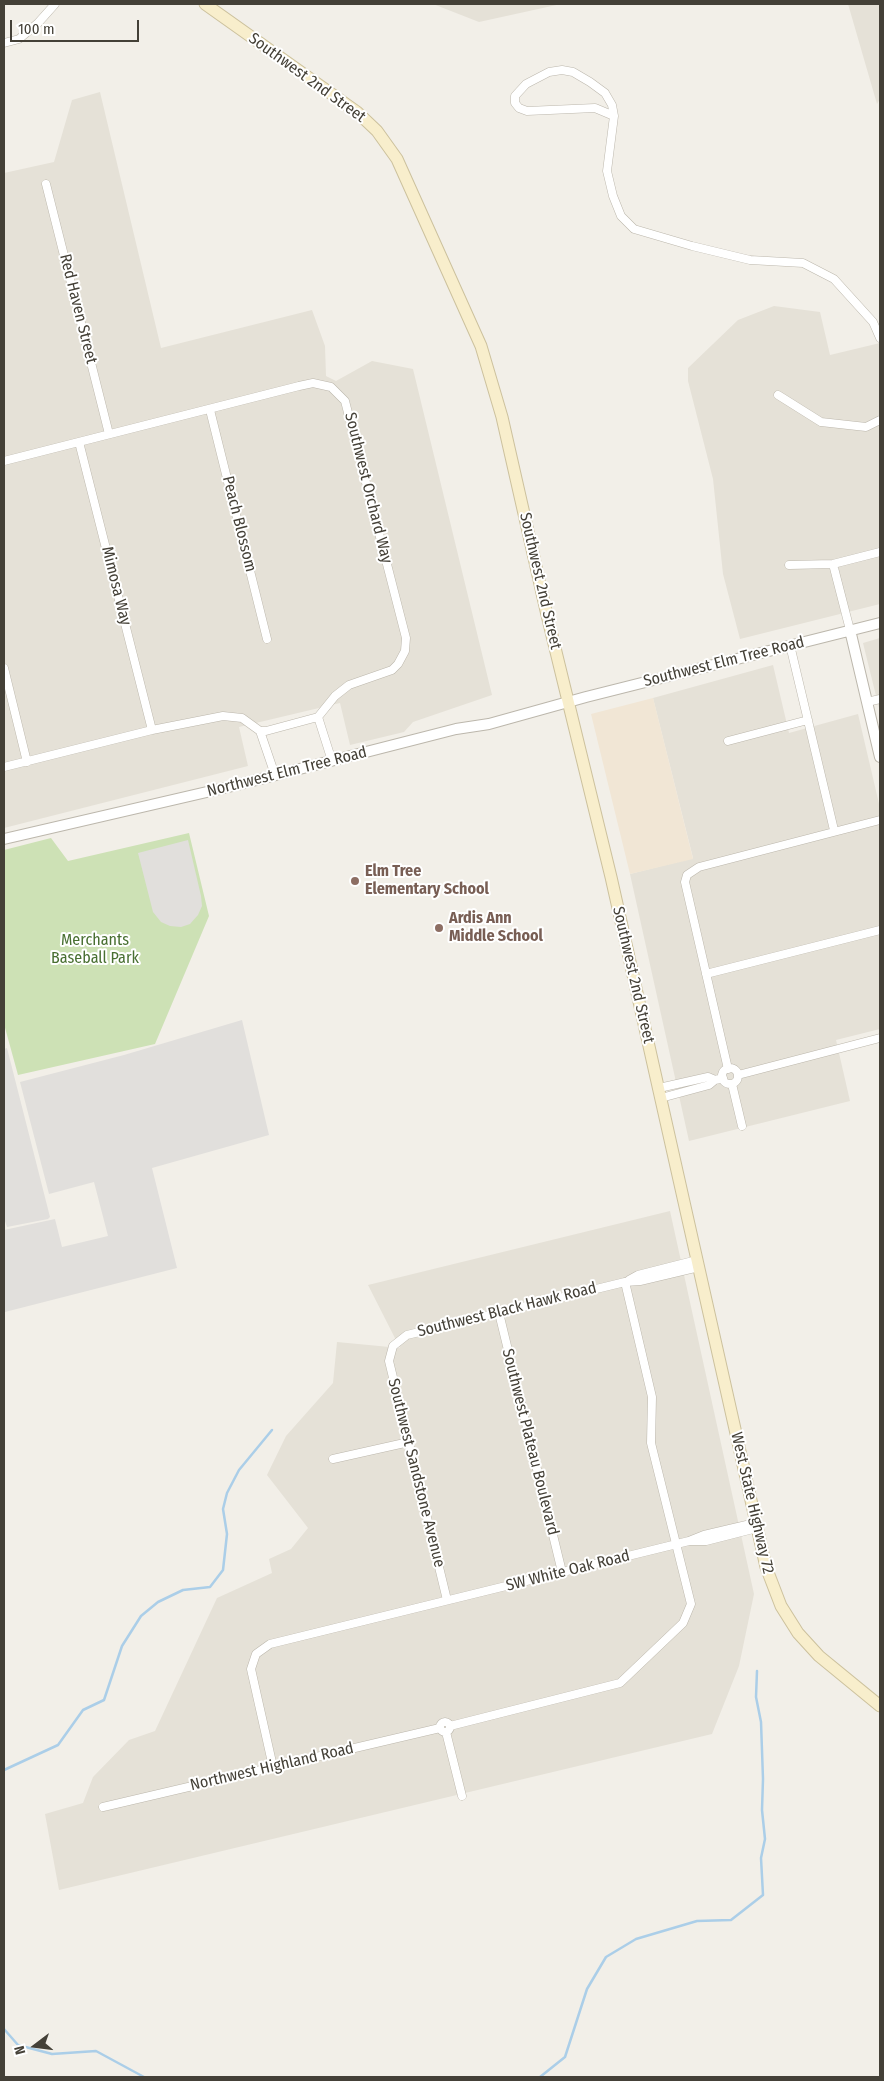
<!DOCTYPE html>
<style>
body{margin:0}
#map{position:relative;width:884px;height:2081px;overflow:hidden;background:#f2efe8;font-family:"Fira Sans Condensed",sans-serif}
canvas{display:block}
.frame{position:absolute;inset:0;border:5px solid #444037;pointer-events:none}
.north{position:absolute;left:10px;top:2021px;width:50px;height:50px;-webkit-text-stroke:4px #fff;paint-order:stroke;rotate:255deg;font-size:14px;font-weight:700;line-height:20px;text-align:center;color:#444037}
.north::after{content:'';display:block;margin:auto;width:18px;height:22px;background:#444037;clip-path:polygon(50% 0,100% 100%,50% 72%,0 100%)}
.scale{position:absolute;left:10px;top:20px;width:129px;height:22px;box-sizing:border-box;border:2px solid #444037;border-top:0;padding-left:6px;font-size:15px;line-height:18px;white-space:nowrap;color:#444037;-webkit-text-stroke:4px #fff;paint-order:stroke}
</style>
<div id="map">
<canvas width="884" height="2081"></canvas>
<div class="frame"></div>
<div class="north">N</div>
<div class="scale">100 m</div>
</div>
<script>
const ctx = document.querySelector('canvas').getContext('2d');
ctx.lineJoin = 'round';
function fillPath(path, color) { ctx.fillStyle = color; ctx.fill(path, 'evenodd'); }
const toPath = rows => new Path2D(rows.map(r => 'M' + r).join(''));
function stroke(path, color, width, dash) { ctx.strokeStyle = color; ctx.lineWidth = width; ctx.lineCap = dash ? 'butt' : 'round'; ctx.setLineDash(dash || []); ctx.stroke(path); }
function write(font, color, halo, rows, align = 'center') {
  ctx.font = font + ' "Fira Sans Condensed",sans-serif'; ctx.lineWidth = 4; ctx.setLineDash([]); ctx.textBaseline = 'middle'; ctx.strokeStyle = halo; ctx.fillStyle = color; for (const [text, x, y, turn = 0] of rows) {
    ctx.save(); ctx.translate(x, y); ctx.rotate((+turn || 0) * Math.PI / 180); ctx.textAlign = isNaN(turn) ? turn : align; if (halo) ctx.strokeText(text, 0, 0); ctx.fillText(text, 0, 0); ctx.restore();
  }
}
fillPath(toPath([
 [433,4,561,4,479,22],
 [848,4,880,4,880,99,877,104],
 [100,92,161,348,312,310,325,346,326,376,336,381,372,361,413,369,492,695,413,722,404,732,350,745,340,703,239,727,248,766,4,828,4,173,54,162,72,100],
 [774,306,820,312,830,355,880,343,880,604,740,639,723,574,713,479,688,381,688,368,738,320],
 [880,638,880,712,863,643],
 [773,665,789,733,858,714,880,808,880,1029,836,1040,850,1101,689,1141,630,874,693,858,653,698],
 [670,1211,754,1594,739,1666,712,1734,59,1890,45,1814,83,1803,93,1777,129,1740,155,1731,217,1598,272,1573,269,1559,291,1549,308,1528,267,1475,286,1436,333,1383,337,1342,400,1348,368,1285]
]), '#e5e1d7');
fillPath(toPath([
 [653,698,693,859,630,874,591,714]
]), '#f1e6d5');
fillPath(toPath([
 [189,833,209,916,155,1044,18,1075,4,1024,4,850,51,838,68,861]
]), '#cde1b5');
fillPath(toPath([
 [188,840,201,896,202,906,198,915,190,924,181,927,170,926,161,922,153,912,138,853],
 [242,1020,269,1135,152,1168,177,1268,5,1312,4,1230,55,1219,62,1247,108,1236,94,1182,49,1194,20,1082,124,1055],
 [7,1048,50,1217,48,1219,7,1227,4,1218,4,1049]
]), '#e1dfdc');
stroke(toPath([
 [4,1770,58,1745,83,1710,104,1700,122,1646,141,1616,158,1602,183,1590,210,1587,223,1570,227,1534,223,1509,227,1493,239,1470,272,1430],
 [4,2029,18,2045,52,2054,96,2051,144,2077],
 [540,2077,565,2057,587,1989,606,1957,636,1939,697,1921,731,1920,763,1895,761,1858,765,1839,762,1810,763,1779,761,1722,756,1697,757,1671]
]), '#abcee8', 2.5);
const minor = toPath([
 [4,43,19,39,38,23,55,4],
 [614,116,595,108,527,111,519,108,515,103,515,96,526,84,549,72,562,70,573,72,590,82,605,93,612,105,614,116,607,171,613,196,621,216,634,229,692,246,750,260,803,263,834,279,873,322,880,338],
 [46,184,109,434],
 [778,395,821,422,866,427,880,420],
 [210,410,267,639],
 [79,442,152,730],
 [4,461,299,386,313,383,331,387,345,401,406,638,405,651,398,664,392,670,349,685,335,696,318,717],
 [833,564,850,630],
 [789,565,833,564,880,552],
 [790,645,834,830],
 [4,668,27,762],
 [867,702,880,699],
 [318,717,332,761],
 [260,731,266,731,318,717],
 [728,741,808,720],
 [4,767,152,730,223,716,242,718,260,731,275,775],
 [706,974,880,930],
 '722 1076a8 8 0 1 1 16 0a8 8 0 1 1-16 0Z',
 [728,1069,685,882,687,875,699,867,880,820],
 [738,1075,880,1038],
 [732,1084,742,1126],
 [659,1088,708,1077,715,1080],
 [661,1098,709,1085,715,1080,723,1078],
 [629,1280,638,1275,697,1260],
 [499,1313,562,1572],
 [333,1459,409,1442],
 [755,1523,704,1535,689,1541,706,1541,757,1528],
 [447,1600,389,1361,393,1346,407,1335,625,1282,640,1281,699,1267],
 '440 1727a5 5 0 1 1 10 0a5 5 0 1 1-10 0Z',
 [450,1726,620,1683,683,1623,691,1604,651,1443,652,1397,625,1282],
 [446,1732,462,1796],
 [273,1767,251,1669,256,1654,270,1644,689,1541],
 [103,1807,440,1728]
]);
const tertiary = toPath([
 [850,630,880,757],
 [4,839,237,785,456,729,489,724,586,697,880,623]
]);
const secondary = toPath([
 [205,4,357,112,377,131,397,159,481,346,502,417,547,615,611,877,766,1567,781,1606,798,1633,819,1656,880,1706]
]);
stroke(minor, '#bcb7ac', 9);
stroke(tertiary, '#bcb7ac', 12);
stroke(secondary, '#ccc19d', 13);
stroke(minor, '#fff', 8);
stroke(tertiary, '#fff', 10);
stroke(secondary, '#f8eecc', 11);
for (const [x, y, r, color] of [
 [355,881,5,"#8d6e63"],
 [439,928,5,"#8d6e63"]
]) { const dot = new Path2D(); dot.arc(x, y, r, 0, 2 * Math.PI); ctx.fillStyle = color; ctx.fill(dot); stroke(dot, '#fff', 2); }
write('16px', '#444037', '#fff', [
 ["Southwest 2nd Street",307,78,36],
 ["Red Haven Street",78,309,76],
 ["Southwest Orchard Way",368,488,76],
 ["Peach Blossom",239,524,76],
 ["Southwest 2nd Street",540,581,77],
 ["Mimosa Way",116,586,76],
 ["Southwest Elm Tree Road",724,662,-14],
 ["Northwest Elm Tree Road",287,772,-14],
 ["Southwest 2nd Street",633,975,77],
 ["Southwest Black Hawk Road",507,1310,-14],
 ["Southwest Plateau Boulevard",530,1442,76],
 ["Southwest Sandstone Avenue",416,1473,76],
 ["West State Highway 72",752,1503,77],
 ["SW White Oak Road",568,1571,-14],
 ["Northwest Highland Road",272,1767,-13]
]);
write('bold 16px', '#785e54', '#fff', [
 ["Elm Tree",365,872],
 ["Elementary School",365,890],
 ["Ardis Ann",449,919],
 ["Middle School",449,937]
], 'left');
write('16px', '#486f31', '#fff', [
 ["Merchants",95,941],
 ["Baseball Park",95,959]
]);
</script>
